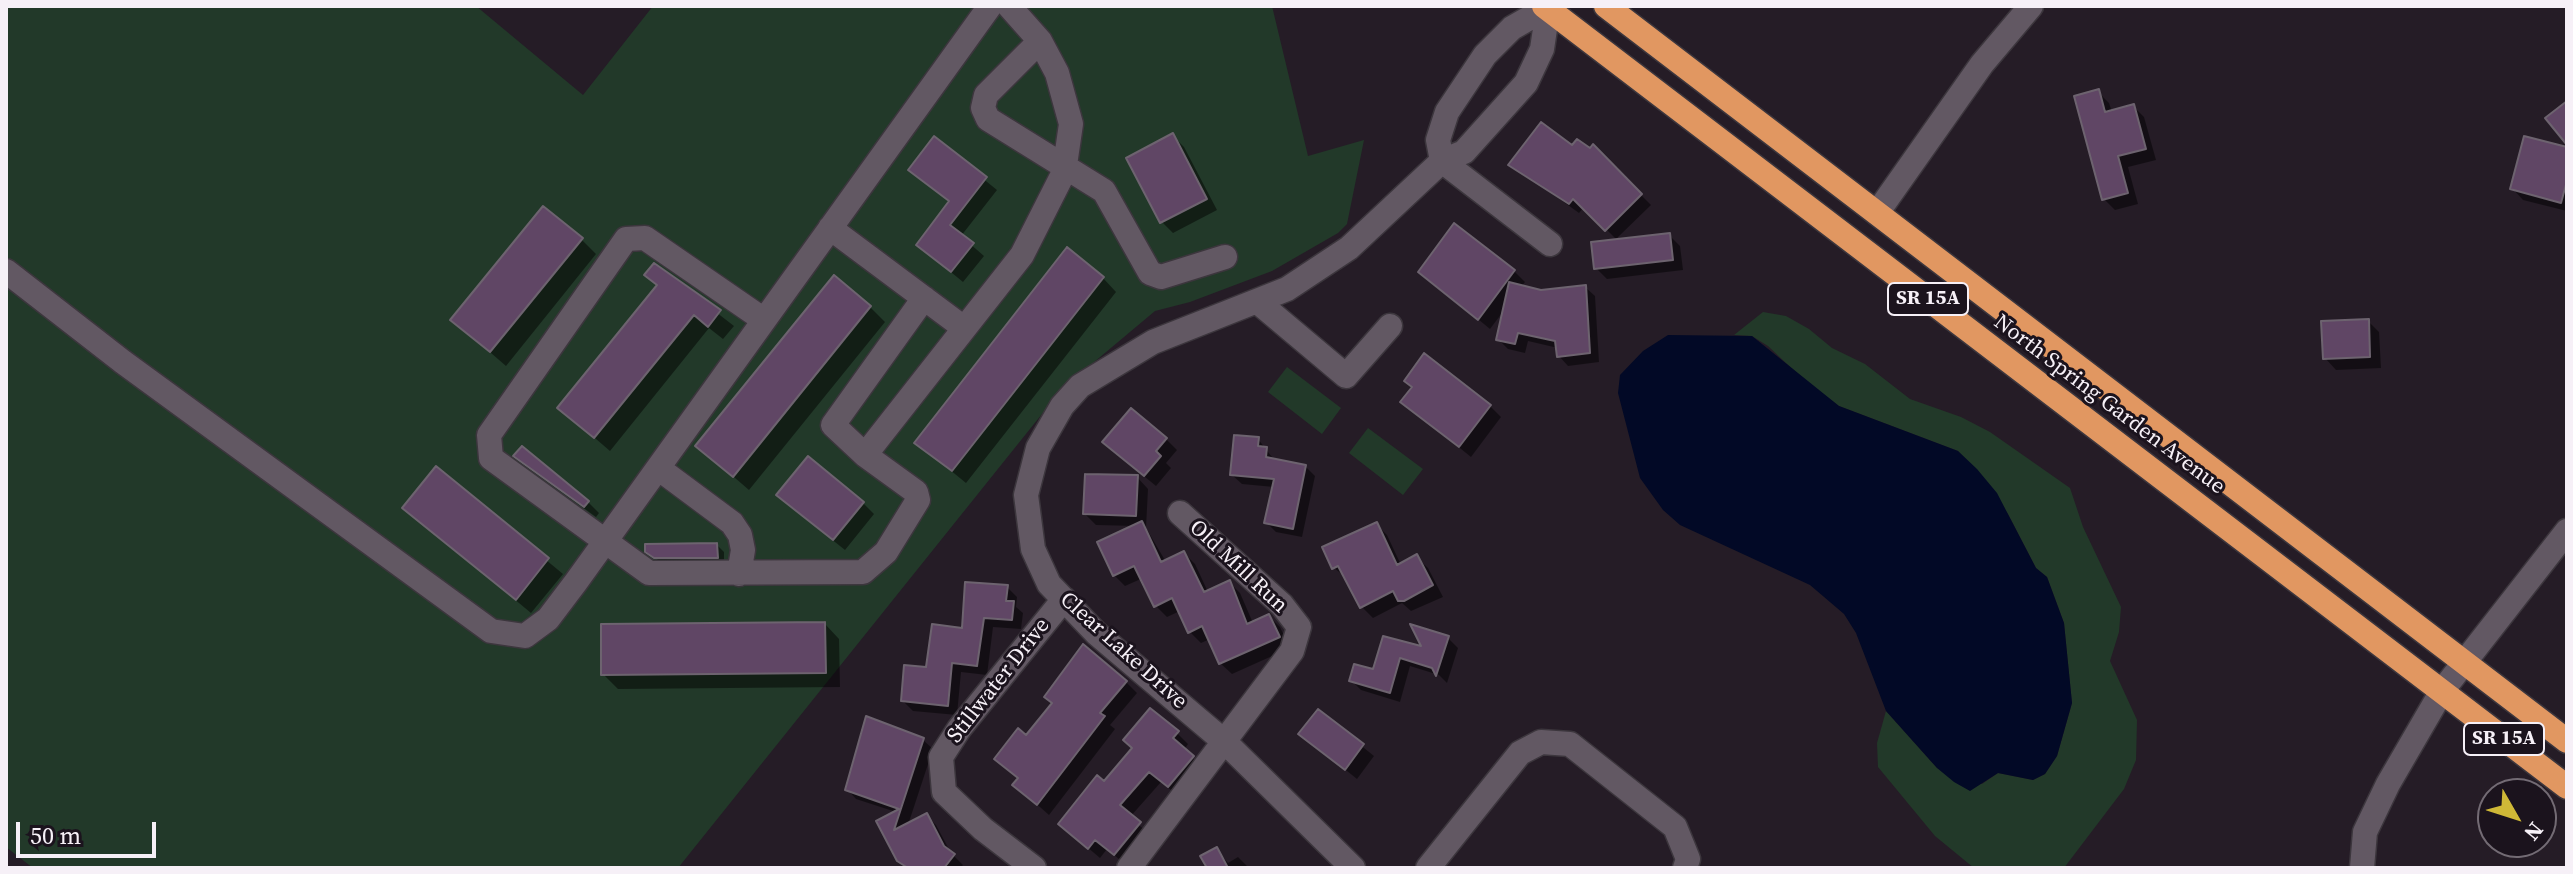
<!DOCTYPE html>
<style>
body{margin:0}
#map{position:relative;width:2573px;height:874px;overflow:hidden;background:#251c26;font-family:"Source Serif 4",serif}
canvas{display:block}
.frame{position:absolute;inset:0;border:8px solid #f6f0f7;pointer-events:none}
.north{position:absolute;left:2477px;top:778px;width:80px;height:80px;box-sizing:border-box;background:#1b131d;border:2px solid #736b74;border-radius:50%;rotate:129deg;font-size:22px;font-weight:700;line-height:32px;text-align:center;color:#f6f0f7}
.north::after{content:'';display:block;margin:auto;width:28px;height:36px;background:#cfb837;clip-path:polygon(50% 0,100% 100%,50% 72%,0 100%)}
.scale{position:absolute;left:16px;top:822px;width:140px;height:36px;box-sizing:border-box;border:4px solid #f6f0f7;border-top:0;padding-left:10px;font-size:24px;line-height:28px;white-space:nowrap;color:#f6f0f7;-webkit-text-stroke:6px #1b131d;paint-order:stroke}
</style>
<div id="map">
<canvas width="2573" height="874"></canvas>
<div class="frame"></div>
<div class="north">N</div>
<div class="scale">50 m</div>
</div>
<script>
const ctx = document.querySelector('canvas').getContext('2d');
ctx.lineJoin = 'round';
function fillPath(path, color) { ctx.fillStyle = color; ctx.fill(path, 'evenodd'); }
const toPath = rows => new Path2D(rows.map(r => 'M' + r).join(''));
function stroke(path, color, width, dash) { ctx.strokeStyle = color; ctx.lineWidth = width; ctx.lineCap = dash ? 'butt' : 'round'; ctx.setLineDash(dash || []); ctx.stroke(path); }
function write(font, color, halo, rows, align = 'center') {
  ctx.font = font + ' "Source Serif 4",serif'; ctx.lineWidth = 6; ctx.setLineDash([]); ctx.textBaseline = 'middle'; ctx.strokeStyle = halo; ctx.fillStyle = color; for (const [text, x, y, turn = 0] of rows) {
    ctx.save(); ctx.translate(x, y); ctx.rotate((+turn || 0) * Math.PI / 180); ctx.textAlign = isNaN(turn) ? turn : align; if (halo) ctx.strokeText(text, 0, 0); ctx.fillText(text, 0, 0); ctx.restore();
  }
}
fillPath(toPath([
 [6,6,476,6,583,95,653,6,1272,6,1308,156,1364,140,1347,224,1338,233,1272,271,1190,302,1155,311,1062,389,678,868,33,868,6,847],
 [1763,312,1786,316,1809,329,1832,348,1865,364,1910,399,1961,417,1990,432,2070,488,2083,527,2121,607,2119,632,2110,661,2137,720,2136,760,2124,789,2064,868,1974,868,1935,836,1878,767,1877,743,1886,711,1937,768,1982,784,1998,773,2033,780,2045,774,2057,756,2072,703,2064,623,2047,577,2036,568,2008,514,1958,451,1839,406,1804,380,1768,346,1752,336,1734,335],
 [1287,367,1341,408,1322,434,1268,392],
 [1368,428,1423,469,1403,495,1349,453]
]), '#223929');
fillPath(toPath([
 [1668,335,1752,336,1839,406,1958,451,1977,469,1997,493,2036,568,2047,577,2064,623,2072,703,2057,756,2045,774,2033,780,1998,773,1970,791,1954,782,1937,768,1886,711,1856,633,1844,614,1810,585,1680,525,1663,510,1640,478,1618,393,1620,375,1643,351]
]), '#020926');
fillPath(toPath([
 [2098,92,2109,103,2112,112,2133,106,2144,117,2156,160,2128,167,2138,204,2115,210,2104,199],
 [1173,136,1184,147,1217,210,1173,233,1162,222],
 [934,139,997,190,961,236,984,256,963,282,918,245,951,203,911,169],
 [1593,147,1651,205,1616,239,1584,207,1579,213,1511,164,1590,151],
 [2567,149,2567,211,2523,200,2512,188],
 [1669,235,1680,246,1683,270,1607,279,1596,268],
 [581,239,596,254,506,366,453,320],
 [655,265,734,326,723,339,709,328,610,451,560,408,658,286],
 [1514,271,1525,282,1521,287,1541,292,1585,287,1595,296,1599,362,1568,366,1559,356,1558,348,1528,341,1525,353,1508,349,1498,339,1505,309,1490,329,1421,272],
 [1103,278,1116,292,966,483,917,443],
 [870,307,885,322,749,490,698,446],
 [2368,321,2379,332,2381,368,2336,370,2325,358],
 [1403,402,1490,406,1501,417,1471,457],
 [1166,439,1177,450,1166,463,1171,468,1156,486,1116,453],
 [1258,439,1275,461,1305,466,1315,476,1302,537,1276,532,1267,523,1274,487,1242,484,1232,475],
 [522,448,588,502,599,513,596,517,527,467,516,456],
 [436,469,563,574,531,613,405,508],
 [1137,477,1148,489,1146,528,1166,562,1184,553,1195,564,1208,592,1229,582,1240,593,1253,623,1269,616,1280,627,1290,648,1232,674,1220,663,1210,639,1201,643,1190,632,1180,611,1167,617,1156,606,1143,578,1125,586,1114,575,1136,526,1096,525,1085,514],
 [863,503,874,514,845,550,790,506],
 [1376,524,1387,535,1401,565,1416,557,1428,568,1443,597,1411,611,1402,603,1373,618,1362,607,1347,578,1334,568],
 [717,545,724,552,724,564,663,564,647,551],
 [1007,587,1017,597,1016,607,1023,613,1021,629,993,627,987,675,961,672,957,715,913,711,903,701],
 [825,624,839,639,840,687,618,689,603,674],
 [1448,638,1458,648,1447,683,1439,675,1410,666,1400,702,1361,690,1351,680,1374,672,1384,639,1425,649],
 [1126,682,1137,693,1110,725,1115,729,1049,815,1015,785,1020,779,1027,737,1053,704],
 [1318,711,1374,756,1357,779,1301,734],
 [1177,733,1188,744,1184,750,1204,768,1180,797,1161,782,1130,817,1150,835,1126,865,1107,849,1100,858,1060,824,1105,784],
 [923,740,933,749,908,825,926,815,936,825,951,853,963,865,960,868,908,868,879,822,896,812,856,799,847,789],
 [1216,849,1228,863,1238,857,1249,868,1209,868]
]), '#0007');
const building = toPath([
 [2099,89,2105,112,2134,104,2146,149,2118,156,2128,193,2102,200,2074,96,2099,89],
 [2567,101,2567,145,2545,118,2567,101],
 [1541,122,1572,145,1577,139,1590,148,1593,144,1642,194,1605,231,1573,199,1569,204,1508,165,1541,122],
 [1173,133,1207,199,1160,223,1126,158,1173,133],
 [934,136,987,177,950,225,974,243,951,272,916,245,949,201,908,170,934,136],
 [2524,136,2567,147,2567,181,2561,203,2510,189,2524,136],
 [543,206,583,238,490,352,450,320,543,206],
 [1454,223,1515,270,1478,320,1418,272,1454,223],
 [1670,233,1673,260,1594,269,1591,242,1670,233],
 [1067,247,1104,277,952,471,914,443,1067,247],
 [654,263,721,310,708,327,694,315,594,438,557,408,657,285,644,275,654,263],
 [834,275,871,306,733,477,695,446,834,275],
 [1509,282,1541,290,1586,285,1590,353,1557,357,1555,341,1518,333,1515,344,1496,340,1509,282],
 [2369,319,2370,357,2323,359,2321,321,2369,319],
 [1424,353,1491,405,1459,447,1400,402,1412,387,1404,381,1424,353],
 [1131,408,1167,438,1156,451,1161,456,1144,476,1102,442,1131,408],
 [1234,435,1259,437,1258,446,1267,447,1266,457,1306,465,1293,529,1264,523,1274,479,1230,475,1234,435],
 [522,446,589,501,584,507,513,456,522,446],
 [808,456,864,502,833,540,776,495,808,456],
 [436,466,549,558,516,600,402,508,436,466],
 [1085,474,1138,475,1136,516,1083,514,1085,474],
 [1142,521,1161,562,1184,551,1204,592,1230,580,1247,624,1269,614,1280,637,1219,664,1202,626,1188,633,1172,598,1154,607,1134,566,1113,576,1097,542,1142,521],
 [1377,522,1397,565,1417,554,1433,585,1404,601,1398,601,1393,591,1360,608,1338,566,1332,569,1322,547,1377,522],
 [717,543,718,558,654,558,645,552,645,544,717,543],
 [965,582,1008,585,1006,601,1014,601,1012,620,984,618,977,666,952,663,948,706,901,701,904,665,926,667,932,624,962,628,965,582],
 [825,622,826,673,601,675,601,624,825,622],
 [1410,624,1449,636,1436,676,1432,668,1400,658,1390,693,1349,681,1354,664,1373,669,1383,636,1421,646,1410,624],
 [1083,644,1127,681,1100,713,1105,716,1037,805,1012,785,1018,778,994,759,1018,728,1026,735,1052,703,1044,697,1083,644],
 [1150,708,1179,731,1173,738,1194,756,1168,787,1149,772,1120,805,1141,822,1114,855,1095,840,1088,849,1058,824,1097,775,1104,781,1132,748,1123,740,1150,708],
 [1318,709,1364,744,1345,770,1298,734,1318,709],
 [866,716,924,738,894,830,927,813,944,846,955,854,944,868,908,868,897,861,876,821,899,809,845,790,866,716],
 [1217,847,1228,868,1207,868,1200,856,1217,847]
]);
fillPath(building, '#604665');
stroke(building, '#6d636f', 2);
const minor = toPath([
 [1040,41,986,95,983,108,988,119,1104,191,1150,273,1161,277,1225,257],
 [1442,161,1438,140,1447,112,1485,55,1512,28,1550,6],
 [1442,161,1550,244],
 [1877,213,1982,64,2031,6],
 [830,228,964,328],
 [6,271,123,362,491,631,525,636,548,619,576,582,990,6],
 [1258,302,1346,376,1390,326],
 [764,320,645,238,626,239,489,435,491,458,649,573,863,572,886,552,918,500,916,492,865,455,833,425,924,298],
 [865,455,1022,255,1064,172,1071,124,1057,73,1040,41,1009,6],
 [658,468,732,523,740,535,743,550,739,574],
 [1034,868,983,829,944,792,941,757,959,729,1064,599],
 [1129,868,1292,651,1299,627,1282,605,1180,513],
 [1353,868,1226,743,1096,633,1049,584,1033,549,1026,495,1038,448,1062,406,1080,386,1153,342,1287,289,1349,248,1442,161,1464,152,1526,83,1542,49,1548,9],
 [1428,868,1520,753,1541,742,1570,744,1675,827,1688,859,1685,868],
 [2362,868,2365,832,2388,784,2442,691,2567,531]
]);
const highway = toPath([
 [1544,6,2567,787],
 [1606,6,2567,741]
]);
stroke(minor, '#3c363d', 27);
stroke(highway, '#3c363d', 27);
stroke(minor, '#625863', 24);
stroke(highway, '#e19761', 24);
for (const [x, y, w] of [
 [1928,299,80],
 [2504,739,80]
]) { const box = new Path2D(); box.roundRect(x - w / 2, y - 16, w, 32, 6); ctx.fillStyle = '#1b131d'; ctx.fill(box); stroke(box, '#f6f0f7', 2); }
write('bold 20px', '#f6f0f7', null, [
 ["SR 15A",1928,299],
 ["SR 15A",2504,739]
]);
write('22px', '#f6f0f7', '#1b131d', [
 ["North Spring Garden Avenue",2109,405,37],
 ["Old Mill Run",1238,567,43],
 ["Clear Lake Drive",1123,651,42],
 ["Stillwater Drive",999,681,-52]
]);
</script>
